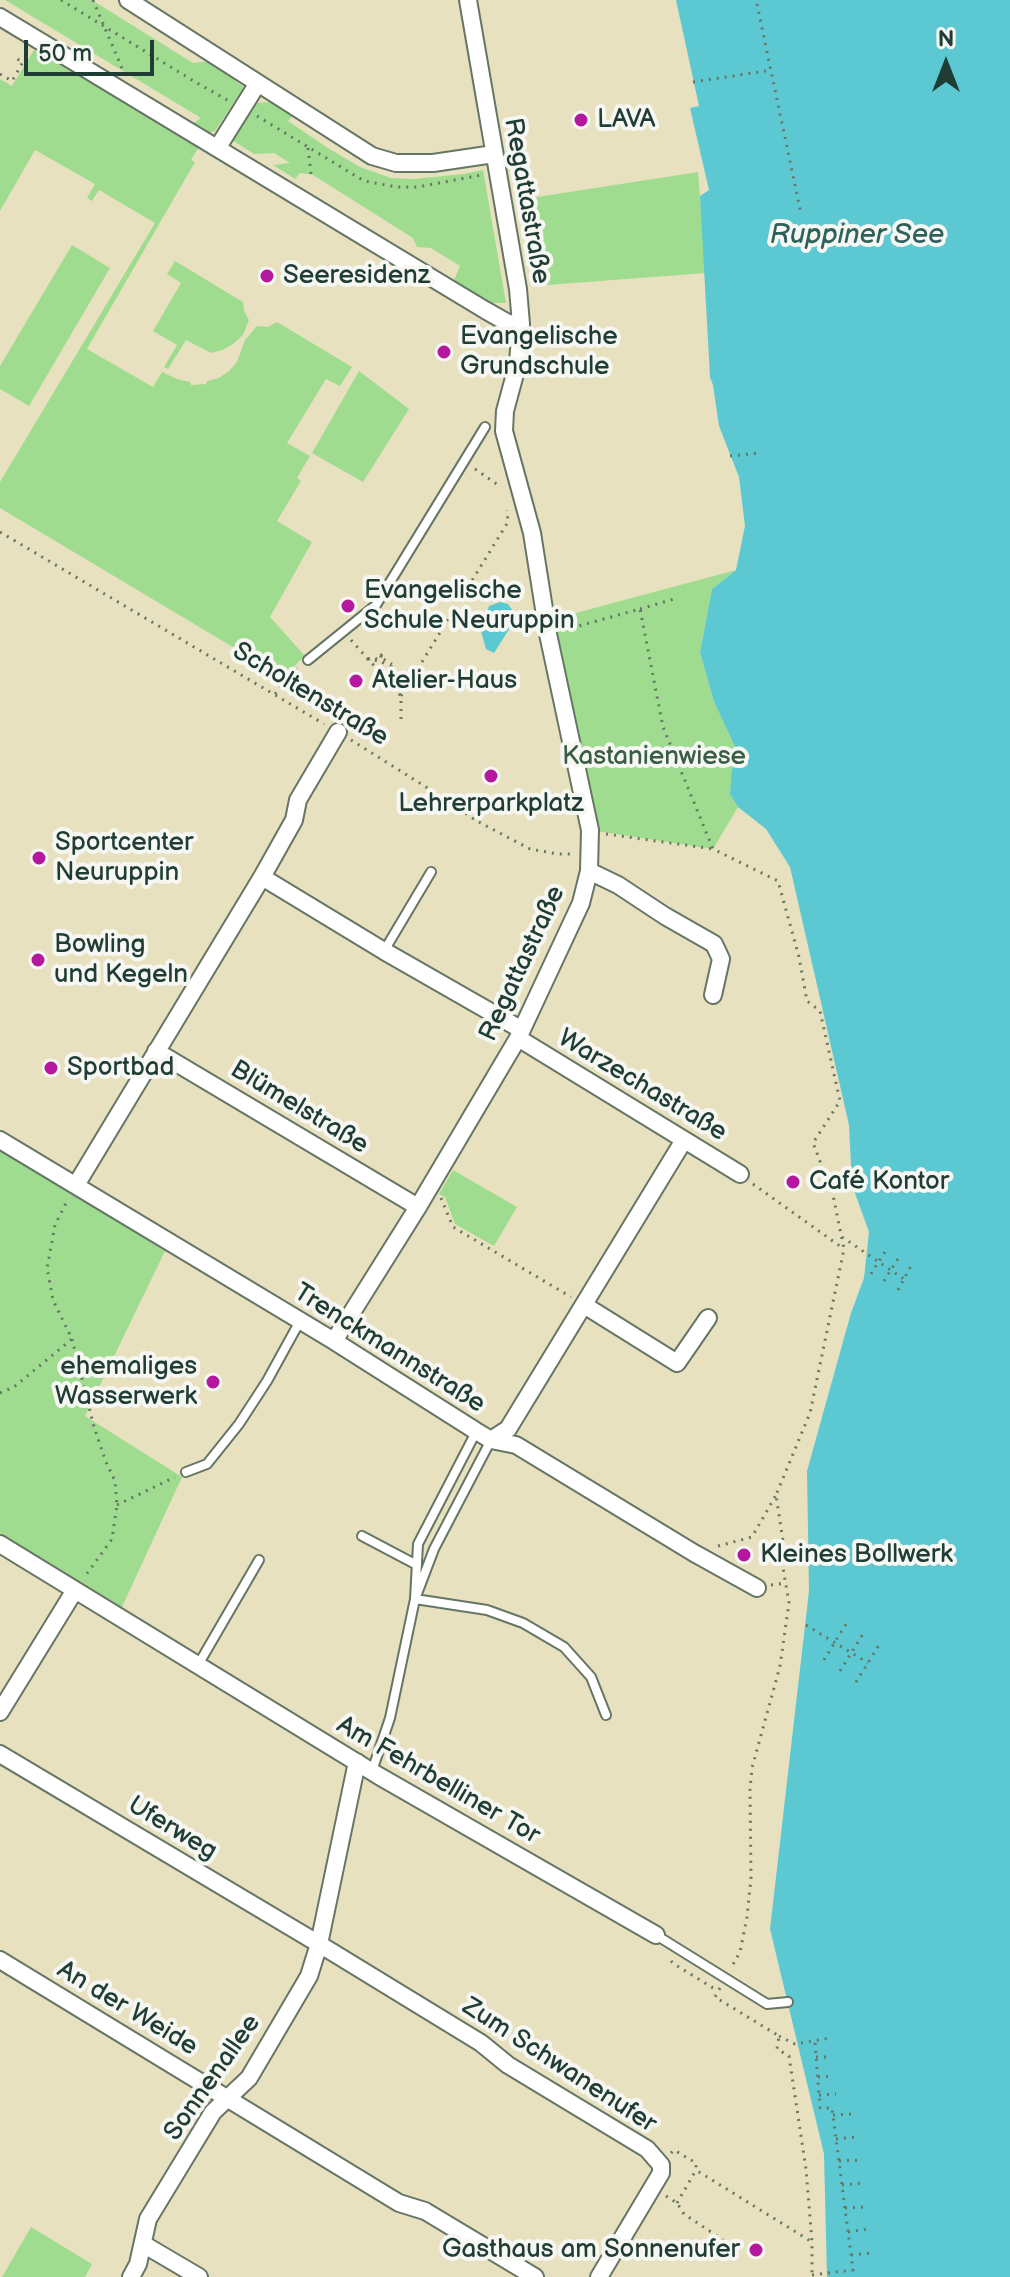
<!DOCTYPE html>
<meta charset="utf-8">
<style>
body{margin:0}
#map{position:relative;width:1010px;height:2277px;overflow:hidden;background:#e8e1bf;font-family:"Balsamiq Sans",sans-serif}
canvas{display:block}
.north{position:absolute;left:906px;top:24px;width:80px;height:80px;-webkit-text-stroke:6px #f6f6f2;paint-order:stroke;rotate:0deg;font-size:22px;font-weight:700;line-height:32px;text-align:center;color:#1f3d34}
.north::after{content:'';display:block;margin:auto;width:28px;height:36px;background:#1f3d34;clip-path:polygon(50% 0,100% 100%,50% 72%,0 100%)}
.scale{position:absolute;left:24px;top:40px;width:130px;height:36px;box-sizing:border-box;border:4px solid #1f3d34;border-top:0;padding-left:10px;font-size:24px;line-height:28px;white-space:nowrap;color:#1f3d34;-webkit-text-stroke:6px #f6f6f2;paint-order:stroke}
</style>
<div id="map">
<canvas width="1010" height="2277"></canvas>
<div class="north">N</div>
<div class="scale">50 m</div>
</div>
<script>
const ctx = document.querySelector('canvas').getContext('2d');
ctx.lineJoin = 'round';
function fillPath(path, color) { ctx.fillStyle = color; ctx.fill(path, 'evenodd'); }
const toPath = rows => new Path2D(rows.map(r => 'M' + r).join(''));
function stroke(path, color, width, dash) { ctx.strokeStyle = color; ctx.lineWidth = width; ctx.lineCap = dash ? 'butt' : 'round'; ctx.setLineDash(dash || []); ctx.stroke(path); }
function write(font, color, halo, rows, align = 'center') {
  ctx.font = font + ' "Balsamiq Sans",sans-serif'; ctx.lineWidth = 8; ctx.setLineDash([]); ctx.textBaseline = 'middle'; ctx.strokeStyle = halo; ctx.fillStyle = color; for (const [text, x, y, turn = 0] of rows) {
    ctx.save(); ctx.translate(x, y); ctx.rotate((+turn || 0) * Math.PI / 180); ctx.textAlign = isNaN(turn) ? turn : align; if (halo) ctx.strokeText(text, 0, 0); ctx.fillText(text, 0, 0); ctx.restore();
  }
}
fillPath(toPath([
 [5,0,92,0,193,63,212,61,234,74,235,81,244,87,215,131,204,134,191,125,201,118],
 [34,50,199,147,191,160,195,162,87,349,153,387,162,372,177,379,190,382,191,385,206,384,207,381,219,378,229,371,237,362,245,340,257,326,268,327,277,322,352,367,340,386,326,379,287,443,310,456,297,478,301,481,277,521,312,542,270,617,305,656,283,677,0,508,0,482,155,223,99,190,92,201,87,198,95,184,35,150,0,211,0,79,12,86],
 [270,102,296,112,288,121,328,148,360,167,391,178,414,179,463,174,483,170,506,303,488,303,454,280,460,266,431,248,417,247,413,238,313,175,300,173,295,179,273,165,290,163,274,153,254,154,232,140,256,103],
 [698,172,706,273,547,285,531,198],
 [72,245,110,268,29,406,0,389,0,366],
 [175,261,243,302,244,311,249,320,243,335,233,344,222,350,211,353,186,340,168,369,164,367,177,345,153,331,181,283,167,274],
 [359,371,409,409,363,482,312,453],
 [736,570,712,589,700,652,714,702,738,753,738,764,730,793,738,807,713,849,590,830,546,621],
 [0,1149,167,1247,85,1416,182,1477,122,1607,0,1533],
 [453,1170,517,1207,494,1246,455,1224,445,1197,439,1194],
 [31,2227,92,2264,85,2277,2,2277]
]), '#a0dc8f');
fillPath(toPath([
 [676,0,1010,0,1010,2277,827,2277,824,2154,770,1929,809,1591,807,1471,851,1313,864,1278,869,1232,852,1185,849,1125,790,867,766,829,738,807,730,794,732,769,738,764,738,753,714,702,700,652,712,589,736,570,745,526,739,477,719,426,713,385,710,377,700,196,709,190,690,108,699,106],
 [500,602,508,604,517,617,494,653,486,649,481,631,489,606]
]), '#5cc9d2');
const lane = toPath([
 [308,660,376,605,485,427],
 [384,951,431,872],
 [476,1432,418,1544,415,1599,434,1549,491,1440],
 [186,1472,207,1464,239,1424,267,1381,300,1321],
 [362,1536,417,1565],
 [198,1665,259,1560],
 [372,1771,390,1718,415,1599,487,1610,523,1623,564,1647,591,1677,606,1715],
 [656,1935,767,2004,788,2002]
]);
const street = toPath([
 [128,0,372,156,396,163,433,163,494,154],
 [0,17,485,310,508,323,521,324],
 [218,147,258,83],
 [589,871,618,885,665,916,714,944,721,959,713,995],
 [262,877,384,951,522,1030],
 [518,1038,740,1174],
 [156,1051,418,1207],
 [0,1140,334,1341,476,1431,491,1440,516,1445,694,1553,757,1588],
 [76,1185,262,877,294,820,298,800,338,732],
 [584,1305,677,1363,708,1318],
 [334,1341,418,1207,518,1038,581,903,589,871,590,830,548,634,532,533,504,431,505,411,518,363,521,324,518,289,468,0],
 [491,1440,508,1429,684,1140],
 [0,1544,379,1776,656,1935],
 [0,1712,75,1590],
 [0,1754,319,1944,481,2043,508,2065,647,2149,661,2165,661,2173,599,2277],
 [0,1960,399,2203,425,2211,535,2277],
 [143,2244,199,2277],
 [131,2277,138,2264,148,2219,213,2112,249,2078,309,1976,319,1944,357,1762]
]);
stroke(lane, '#657665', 12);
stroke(street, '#657665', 20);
stroke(toPath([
 [61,0,197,83,229,101],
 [93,0,124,73],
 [757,4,801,214],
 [0,74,12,81,23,62,17,59],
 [693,82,772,70],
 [257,116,364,181,397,187,418,187,481,175],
 [308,148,311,174],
 [730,456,759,453],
 [475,469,501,487],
 [0,532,324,724],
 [640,609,674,599],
 [564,630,640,609,663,727,713,849,778,881,799,957,807,1001,820,1011,840,1101,813,1143,833,1195,844,1249,810,1413,776,1495,783,1541,782,1562,789,1603,780,1666,752,1768,750,1789,751,1878,747,1917,740,1952,731,1968],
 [351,640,401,696,401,721],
 [382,654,380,657,392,664],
 [368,659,373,657,391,667],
 [275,694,289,675,299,667],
 [401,696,508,522,507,510],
 [351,740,453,804,475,820,530,849,558,854,572,854],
 [606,834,713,849],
 [753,1184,844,1249],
 [441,1198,453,1227,571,1297],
 [842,1237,904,1279],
 [871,1274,886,1250],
 [884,1281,899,1257],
 [898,1290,912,1264],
 [72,1339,94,1427,106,1462,115,1481,117,1505,112,1539,86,1575],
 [0,1393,14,1387,72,1339,53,1300,47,1268,55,1225,67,1201],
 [117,1505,175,1477],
 [718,1546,752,1537,776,1495],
 [771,1585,787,1583],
 [806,1625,868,1663],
 [824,1660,846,1624],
 [840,1671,863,1634],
 [856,1682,879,1645],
 [671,1961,674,1964,718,1991],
 [720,1988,715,1997,779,2036,777,2049,789,2056,806,2169,812,2242,812,2277],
 [779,2036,795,2044,830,2038],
 [816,2057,832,2057],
 [818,2077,834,2076],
 [819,2095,836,2094],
 [833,2115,853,2114],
 [836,2139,857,2137],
 [671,2153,674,2150,696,2163,696,2170,812,2242],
 [839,2161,860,2160],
 [842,2185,863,2183],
 [666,2196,677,2203,684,2214,732,2246,736,2240,738,2242],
 [677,2203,696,2170],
 [845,2208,865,2207],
 [848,2232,868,2229],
 [851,2255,872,2253],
 [812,2275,853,2270,832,2108,820,2108,815,2042]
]), '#657665', 3, [2, 6]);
stroke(lane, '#fff', 8);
stroke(street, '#fff', 16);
stroke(toPath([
 [367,659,379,661,382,654],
 [391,667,392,664]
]), '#657665', 3, [2, 6]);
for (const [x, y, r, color] of [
 [581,120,8,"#b5179e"],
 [267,276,8,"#b5179e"],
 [444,352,8,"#b5179e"],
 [348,606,8,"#b5179e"],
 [356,681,8,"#b5179e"],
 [491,776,8,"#b5179e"],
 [39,858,8,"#b5179e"],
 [38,960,8,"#b5179e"],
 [51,1068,8,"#b5179e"],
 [793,1182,8,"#b5179e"],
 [213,1382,8,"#b5179e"],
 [744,1555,8,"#b5179e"],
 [756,2250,8,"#b5179e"]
]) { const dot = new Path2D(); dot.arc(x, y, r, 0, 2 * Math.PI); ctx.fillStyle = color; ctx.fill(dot); stroke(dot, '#f6f6f2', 3); }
write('26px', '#1f3d34', '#f6f6f2', [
 ["LAVA",597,120],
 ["Seeresidenz",283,276],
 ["Evangelische",460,337],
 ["Grundschule",460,367],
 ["Evangelische",364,591],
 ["Schule Neuruppin",364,621],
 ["Atelier-Haus",372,681],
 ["Lehrerparkplatz",491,804,"center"],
 ["Sportcenter",55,843],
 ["Neuruppin",55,873],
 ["Bowling",54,945],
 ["und Kegeln",54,975],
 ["Sportbad",67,1068],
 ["Café Kontor",809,1182],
 ["ehemaliges",197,1367,"right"],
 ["Wasserwerk",197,1397,"right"],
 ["Kleines Bollwerk",760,1555],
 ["Gasthaus am Sonnenufer",740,2250,"right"]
], 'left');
write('26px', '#1f3d34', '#f6f6f2', [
 ["Regattastraße",526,201,80],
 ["Scholtenstraße",310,695,31],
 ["Regattastraße",523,964,-65],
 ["Warzechastraße",642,1086,31],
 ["Blümelstraße",299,1108,31],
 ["Trenckmannstraße",389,1349,32],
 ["Am Fehrbelliner Tor",438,1781,30],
 ["Uferweg",172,1829,31],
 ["An der Weide",127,2009,31],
 ["Zum Schwanenufer",559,2066,33],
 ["Sonnenallee",213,2078,-55]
]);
write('26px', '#395d46', '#f6f6f2', [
 ["Kastanienwiese",654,757]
]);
write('italic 28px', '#2e605c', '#f6f6f2', [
 ["Ruppiner See",857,236]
]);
</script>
